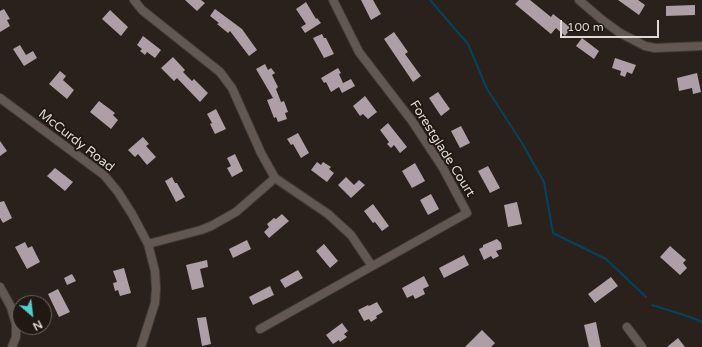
<!DOCTYPE html>
<style>
body{margin:0}
#map{position:relative;width:702px;height:347px;overflow:hidden;background:#2b211c;font-family:"Varela Round",sans-serif}
canvas{display:block}
.north{position:absolute;left:12px;top:295px;width:40px;height:40px;box-sizing:border-box;background:#211812;border:1px solid #6d6560;border-radius:50%;rotate:152deg;font-size:11px;font-weight:700;line-height:16px;text-align:center;color:#dfd8d5}
.north::after{content:'';display:block;margin:auto;width:14px;height:18px;background:#52cdcf;clip-path:polygon(50% 0,100% 100%,50% 72%,0 100%)}
.scale{position:absolute;left:560px;top:20px;width:99px;height:18px;box-sizing:border-box;border:2px solid #dfd8d5;border-top:0;padding-left:5px;font-size:12px;line-height:14px;white-space:nowrap;color:#dfd8d5;-webkit-text-stroke:3px #211812;paint-order:stroke}
</style>
<div id="map">
<canvas width="702" height="347"></canvas>
<div class="north">N</div>
<div class="scale">100 m</div>
</div>
<script>
const ctx = document.querySelector('canvas').getContext('2d');
ctx.lineJoin = 'round';
const toPath = rows => new Path2D(rows.map(r => 'M' + r).join(''));
function stroke(path, color, width, dash) { ctx.strokeStyle = color; ctx.lineWidth = width; ctx.lineCap = dash ? 'butt' : 'round'; ctx.setLineDash(dash || []); ctx.stroke(path); }
function fillPath(path, color) { ctx.fillStyle = color; ctx.fill(path, 'evenodd'); }
function write(font, color, halo, rows, align = 'center') {
  ctx.font = font + ' "Varela Round",sans-serif'; ctx.lineWidth = 4; ctx.setLineDash([]); ctx.textBaseline = 'middle'; ctx.strokeStyle = halo; ctx.fillStyle = color; for (const [text, x, y, turn = 0] of rows) {
    ctx.save(); ctx.translate(x, y); ctx.rotate((+turn || 0) * Math.PI / 180); ctx.textAlign = isNaN(turn) ? turn : align; if (halo) ctx.strokeText(text, 0, 0); ctx.fillText(text, 0, 0); ctx.restore();
  }
}
stroke(toPath([
 [430,0,468,44,487,89,522,143,544,182,553,233,606,259,646,297],
 [652,305,690,317,702,322]
]), '#004460', 2);
fillPath(toPath([
 [185,0,201,0,205,3,197,11],
 [361,0,373,0,381,14,371,20],
 [519,0,530,0,551,17,553,14,571,28,565,36,556,28,551,34,515,4],
 [618,0,638,0,645,5,639,15],
 [306,2,316,19,317,18,321,23,305,33,301,27,306,24,296,9],
 [695,5,695,15,666,16,666,6],
 [4,9,10,19,7,20,10,26,0,32,0,11],
 [215,9,242,29,257,50,249,56,230,31,228,33,217,24,219,23,210,16],
 [110,10,128,27,121,36,102,19],
 [394,32,408,52,405,54,421,76,413,82,384,39],
 [322,34,324,38,326,38,334,54,324,58,313,38],
 [143,36,161,50,155,58,147,52,145,55,140,51,142,49,137,45],
 [582,38,599,51,594,59,576,46],
 [20,45,26,55,33,51,37,58,24,66,13,49],
 [173,57,185,70,183,72,192,81,194,79,208,93,200,102,177,78,174,81,161,68],
 [615,58,636,65,632,74,627,72,625,77,620,75,621,71,612,68],
 [265,64,268,70,271,68,275,73,272,75,278,87,276,89,281,102,284,101,288,112,285,113,287,119,278,122,276,117,274,118,267,100,273,98,256,69],
 [338,68,341,73,339,74,343,83,351,79,355,86,342,93,339,87,331,92,326,82,324,83,321,78],
 [60,71,66,76,63,80,74,90,67,99,49,84],
 [697,73,701,92,693,94,692,88,679,91,677,78],
 [438,92,450,109,441,116,429,98],
 [365,96,377,112,368,119,363,114,360,116,353,106],
 [99,101,115,113,113,115,118,120,111,129,90,112],
 [216,109,226,129,215,134,210,124,212,123,207,114],
 [388,123,407,147,400,153,394,145,391,148,387,144,389,142,380,130],
 [461,126,470,143,460,148,451,131],
 [298,133,309,153,301,158,293,144,291,145,287,139],
 [143,137,149,144,146,146,156,157,147,165,138,154,135,157,128,150],
 [0,141,7,151,0,156],
 [235,154,243,171,232,177,227,168,231,166,227,158],
 [317,162,321,165,323,162,331,167,329,169,334,173,327,182,311,170],
 [415,163,425,181,412,188,402,171],
 [488,166,500,188,490,193,478,171],
 [55,168,73,182,65,191,47,176],
 [172,177,175,183,177,183,185,197,176,202,165,181],
 [346,177,354,185,359,180,365,185,351,198,338,185],
 [431,194,439,209,428,215,420,200],
 [4,201,12,218,3,223,0,218,0,202],
 [517,202,522,224,508,227,504,205],
 [373,204,389,226,382,231,375,222,373,223,364,211],
 [282,214,289,221,269,238,264,232,269,227,267,224,274,218,276,219],
 [497,239,501,243,502,249,496,251,499,256,493,259,491,256,484,260,479,249,483,247,483,245],
 [247,240,251,249,233,258,229,249],
 [25,242,28,248,32,246,40,262,27,269,15,247],
 [324,244,338,261,330,268,316,251],
 [670,246,686,260,683,263,687,268,680,275,660,257],
 [464,255,469,265,444,278,439,268],
 [207,260,208,267,200,269,204,287,192,290,186,265],
 [124,268,131,293,120,296,118,290,115,291,113,283,117,282,113,271],
 [298,270,303,278,285,288,280,280],
 [72,274,76,281,67,285,64,278],
 [424,276,429,286,423,289,425,294,415,299,413,295,407,298,402,288],
 [611,277,618,286,595,303,588,294],
 [270,286,274,295,253,305,249,297],
 [58,289,70,312,59,317,48,294],
 [377,302,383,312,376,316,377,318,371,322,369,319,364,321,358,310,368,305,369,306],
 [206,317,211,344,202,346,197,318],
 [596,322,601,347,589,347,584,325],
 [342,323,348,331,344,334,347,337,340,342,339,340,333,344,326,335],
 [482,330,495,343,491,347,465,347],
 [678,338,685,347,667,347]
]), '#ad9fa5');
const minor = toPath([
 [134,0,142,10,220,72,232,88,261,153,275,178,328,214,351,235,372,266],
 [579,0,601,19,620,33,645,46,655,48,702,46],
 [0,98,104,175,118,192,132,214,148,244,155,271,156,289,155,303,141,347],
 [148,244,201,230,211,226,236,212,275,178],
 [0,287,11,307,16,324,16,337,12,347],
 [627,327,642,347],
 [260,329,467,213,443,168,412,121,359,52,333,0]
]);
stroke(minor, '#443b38', 10);
stroke(minor, '#635751', 8);
write('13px', '#dfd8d5', '#211812', [
 ["McCurdy Road",76,141,38],
 ["Forestglade Court",442,149,58]
]);
</script>
